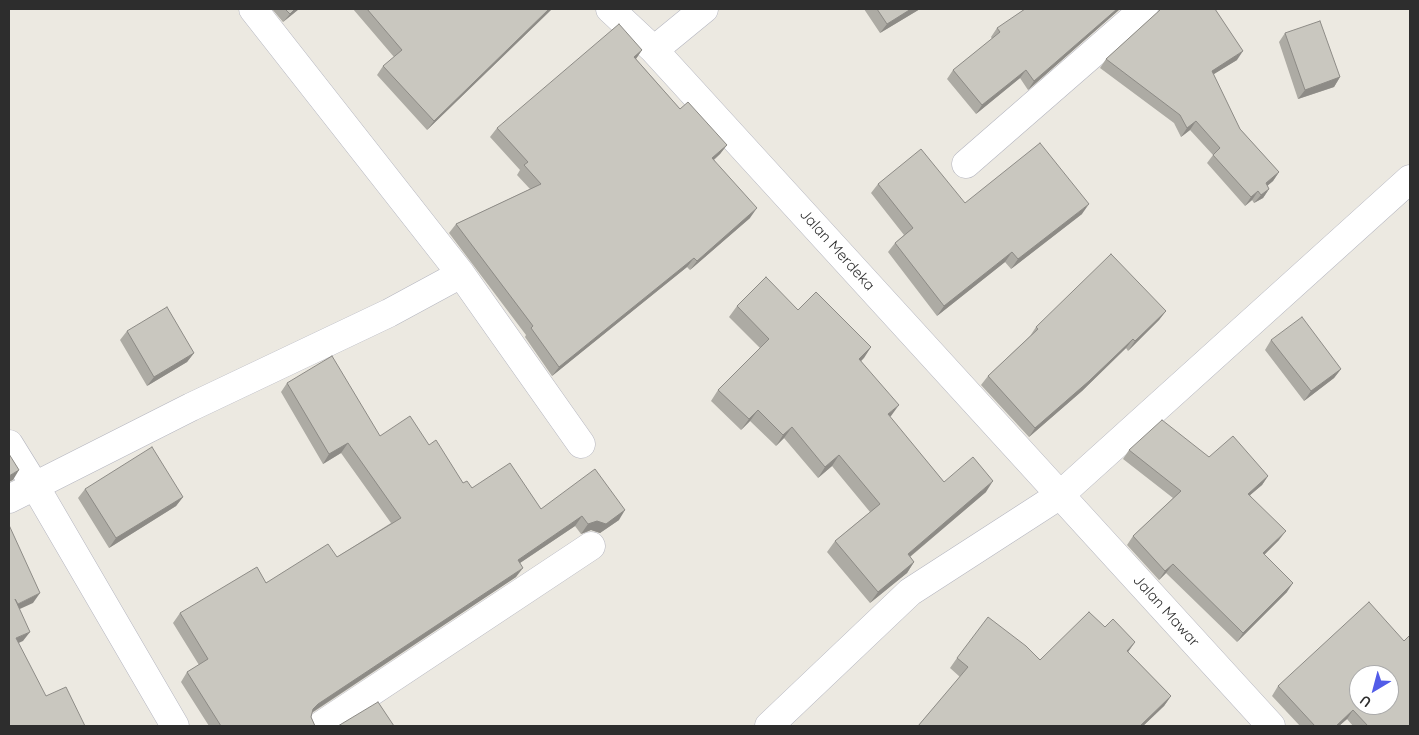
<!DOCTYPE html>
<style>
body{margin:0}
#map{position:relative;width:1419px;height:735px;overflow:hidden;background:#ece9e1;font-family:Quicksand,sans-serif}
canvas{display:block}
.frame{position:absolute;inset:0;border:10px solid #2d2d2d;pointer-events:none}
.north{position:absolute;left:1349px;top:665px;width:50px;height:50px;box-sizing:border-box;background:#fff;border:1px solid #ababab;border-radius:50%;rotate:217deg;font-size:14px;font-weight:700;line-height:20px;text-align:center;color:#2d2d2d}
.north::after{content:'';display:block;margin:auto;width:18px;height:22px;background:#525ce8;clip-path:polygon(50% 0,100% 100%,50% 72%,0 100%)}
</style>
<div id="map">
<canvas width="1419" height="735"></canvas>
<div class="frame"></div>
<div class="north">U</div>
</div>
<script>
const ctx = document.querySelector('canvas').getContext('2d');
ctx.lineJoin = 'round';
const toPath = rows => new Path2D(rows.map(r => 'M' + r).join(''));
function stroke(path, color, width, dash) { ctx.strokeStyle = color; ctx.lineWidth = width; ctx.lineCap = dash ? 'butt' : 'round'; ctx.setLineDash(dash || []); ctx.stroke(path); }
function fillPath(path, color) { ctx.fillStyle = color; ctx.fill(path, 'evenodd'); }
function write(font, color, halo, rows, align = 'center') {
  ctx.font = font + ' Quicksand,sans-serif'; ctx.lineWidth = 4; ctx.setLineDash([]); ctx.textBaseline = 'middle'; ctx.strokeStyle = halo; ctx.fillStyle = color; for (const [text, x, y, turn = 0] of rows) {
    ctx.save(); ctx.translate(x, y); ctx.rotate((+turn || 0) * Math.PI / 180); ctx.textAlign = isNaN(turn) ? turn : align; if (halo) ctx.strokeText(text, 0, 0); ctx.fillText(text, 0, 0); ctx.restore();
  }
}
const minor = toPath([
 [253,9,461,274],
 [610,9,654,50,1271,726],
 [654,50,704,9],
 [966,164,1144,9],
 [9,444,35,486,175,726],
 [9,499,191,407,389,313,461,274,581,444],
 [320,726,591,546],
 [769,726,910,592,1060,495,1410,179]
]);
stroke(minor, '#b4b5bf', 29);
stroke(minor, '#fff', 28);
fillPath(toPath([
 [272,9,299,9,283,22],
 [353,9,552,9,427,130,377,75,383,66,394,57],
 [864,9,920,9,880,33],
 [1120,9,1028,90,1020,78,976,114,947,79,953,70,992,39,991,37,997,28],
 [1159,9,1215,9,1237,60,1213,74,1240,129,1279,172,1273,181,1267,186,1269,189,1263,198,1254,203,1252,200,1245,206,1207,163,1213,155,1190,130,1181,137,1174,123,1100,68,1106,59,1159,11],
 [1285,33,1340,77,1334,87,1298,99,1279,42],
 [642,50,636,59,680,109,727,145,720,154,714,160,750,218,690,270,687,267,552,376,525,337,526,335,449,233,456,224,530,189,517,175,520,170,490,137,497,128],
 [878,184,965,203,1082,214,1011,269,1005,262,937,316,888,252,895,243,904,235,871,193],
 [737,306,798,310,871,347,861,361,890,417,944,482,986,492,910,557,914,562,907,573,870,603,827,552,835,541,870,512,832,466,818,478,784,438,776,446,750,421,741,430,711,401,718,390,760,348,729,317],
 [1166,311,1159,320,1128,351,1126,348,1082,391,1029,437,981,385,988,376,1030,336,1036,327],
 [127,331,194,353,187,362,147,386,120,340],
 [1271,340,1341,369,1334,378,1304,401,1265,350],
 [287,383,380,436,429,445,463,483,472,488,541,509,619,520,600,533,591,530,581,534,575,526,520,563,516,577,312,713,311,717,315,726,209,726,181,682,187,672,199,665,173,623,180,613,337,557,391,523,341,453,323,464,281,392],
 [1129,450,1209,457,1268,476,1262,485,1250,495,1279,540,1264,555,1287,592,1237,642,1166,573,1159,580,1127,545,1133,536,1173,498,1123,459],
 [85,489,183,497,176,506,109,548,78,498],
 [1105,627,1135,642,1128,652,1171,696,1164,706,1143,726,918,726,960,677,950,668,957,658,1040,660],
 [1278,686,1410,726,1353,726,1347,719,1339,726,1300,726,1272,696]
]), '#adaba4');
fillPath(toPath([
 [295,9,299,9,283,22,290,14],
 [549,9,552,9,427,130,434,121],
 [911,9,920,9,880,33,887,24],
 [1117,9,1120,9,1028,90,1034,81],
 [642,50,635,60,634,57],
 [1243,51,1237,60,1206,79,1212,71],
 [1026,70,1020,78,976,114,982,105],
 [1340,77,1334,87,1298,99,1305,90],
 [1196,121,1190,130,1181,137,1187,128],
 [727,145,720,154,705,167,712,158],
 [1279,172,1273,181,1260,192,1266,183],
 [1269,189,1263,198,1254,203,1261,195],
 [1258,191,1252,200,1245,206,1251,197],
 [1089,204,1082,214,1011,269,1018,259],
 [757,208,750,218,690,270,697,261],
 [1012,252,1005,262,937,316,944,306],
 [694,258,687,267,552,376,559,367],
 [1166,311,1159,320,1128,351,1135,341],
 [1133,339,1126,348,1082,391,1029,437,1035,428],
 [871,347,864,358,852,370,859,359],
 [194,353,187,362,147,386,154,377],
 [1341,369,1334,378,1304,401,1311,391],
 [899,405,891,416,881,425,888,414],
 [758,410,750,421,741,430,749,419],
 [792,427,784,438,776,446,783,435],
 [348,443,341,453,323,464,329,454],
 [839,455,832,466,818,478,825,467],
 [19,470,13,480,9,482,9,476],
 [1268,476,1262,485,1242,502,1248,494],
 [993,481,986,492,900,565,908,554],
 [183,497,176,506,109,548,116,538],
 [625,510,619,520,600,533,591,530,581,534,588,524],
 [582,516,575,526,511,569,518,560],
 [1286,531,1279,540,1257,562,1263,553],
 [914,562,907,573,870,603,878,592],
 [1173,564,1166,573,1159,580,1165,571],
 [523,568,516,577,311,713,313,709,318,704],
 [1293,583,1287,592,1237,642,1243,633],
 [40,593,33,603,11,613,18,604],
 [30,632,23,641,10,647,16,638],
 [1135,642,1128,652,1127,651],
 [1171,696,1164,706,1143,726,1140,726],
 [1353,710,1347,719,1339,726,1336,726]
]), '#8d8b86');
const building = toPath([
 [285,9,295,9,290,14,285,9],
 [367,9,549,9,434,121,383,66,402,50,367,9],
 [877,9,911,9,887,24,877,9],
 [1025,9,1117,9,1034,81,1026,70,982,105,953,70,1000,32,997,28,1025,9],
 [1161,9,1215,9,1243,51,1212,71,1240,129,1279,172,1266,183,1269,189,1261,195,1258,191,1251,197,1213,155,1220,148,1196,121,1187,128,1180,115,1106,59,1161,9],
 [1320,21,1340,77,1305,90,1285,33,1320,21],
 [619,24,642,50,634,57,680,109,688,102,727,145,712,158,757,208,697,261,694,258,559,367,531,328,533,326,456,224,541,184,524,165,528,162,497,128,619,24],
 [1040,143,1089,204,1018,259,1012,252,944,306,895,243,913,228,878,184,921,149,965,203,1040,143],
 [1111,254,1166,311,1135,341,1133,339,1089,381,1035,428,988,376,1038,329,1036,327,1111,254],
 [766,277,798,310,816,292,871,347,859,359,899,405,888,414,944,482,973,457,993,481,908,554,914,562,878,592,835,541,880,504,839,455,825,467,792,427,783,435,758,410,749,419,718,390,769,339,737,306,766,277],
 [167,307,194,353,154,377,127,331,167,307],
 [1302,317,1341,369,1311,391,1271,340,1302,317],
 [332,356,380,436,410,416,429,445,436,440,463,483,467,481,472,488,510,463,541,509,595,469,625,510,606,524,597,521,588,524,582,516,518,560,523,568,318,704,313,709,311,717,315,726,221,726,187,672,208,659,180,613,257,567,266,583,328,544,337,557,401,518,348,443,329,454,287,383,332,356],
 [1162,420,1209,457,1233,436,1268,476,1248,494,1286,531,1263,553,1293,583,1243,633,1173,564,1165,571,1133,536,1181,491,1129,450,1162,420],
 [152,447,183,497,116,538,85,489,152,447],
 [9,454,19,470,9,476,9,454],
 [9,525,40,593,18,604,15,599,30,632,16,638,46,696,66,687,85,726,9,726,9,525],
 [1369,602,1404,641,1410,635,1410,726,1368,726,1353,710,1336,726,1315,726,1278,686,1369,602],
 [1359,675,1389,675,1389,705,1359,705,1359,675],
 [1089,612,1105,627,1113,619,1135,642,1127,651,1171,696,1140,726,918,726,968,667,957,658,988,617,1026,646,1040,660,1089,612],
 [378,702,394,726,338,726,378,702]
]);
fillPath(building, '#c9c7bf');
stroke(building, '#8d8b86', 1);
write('15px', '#2d2d2d', '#fff', [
 ["Jalan Merdeka",837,250,48],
 ["Jalan Mawar",1166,611,48]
]);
</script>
